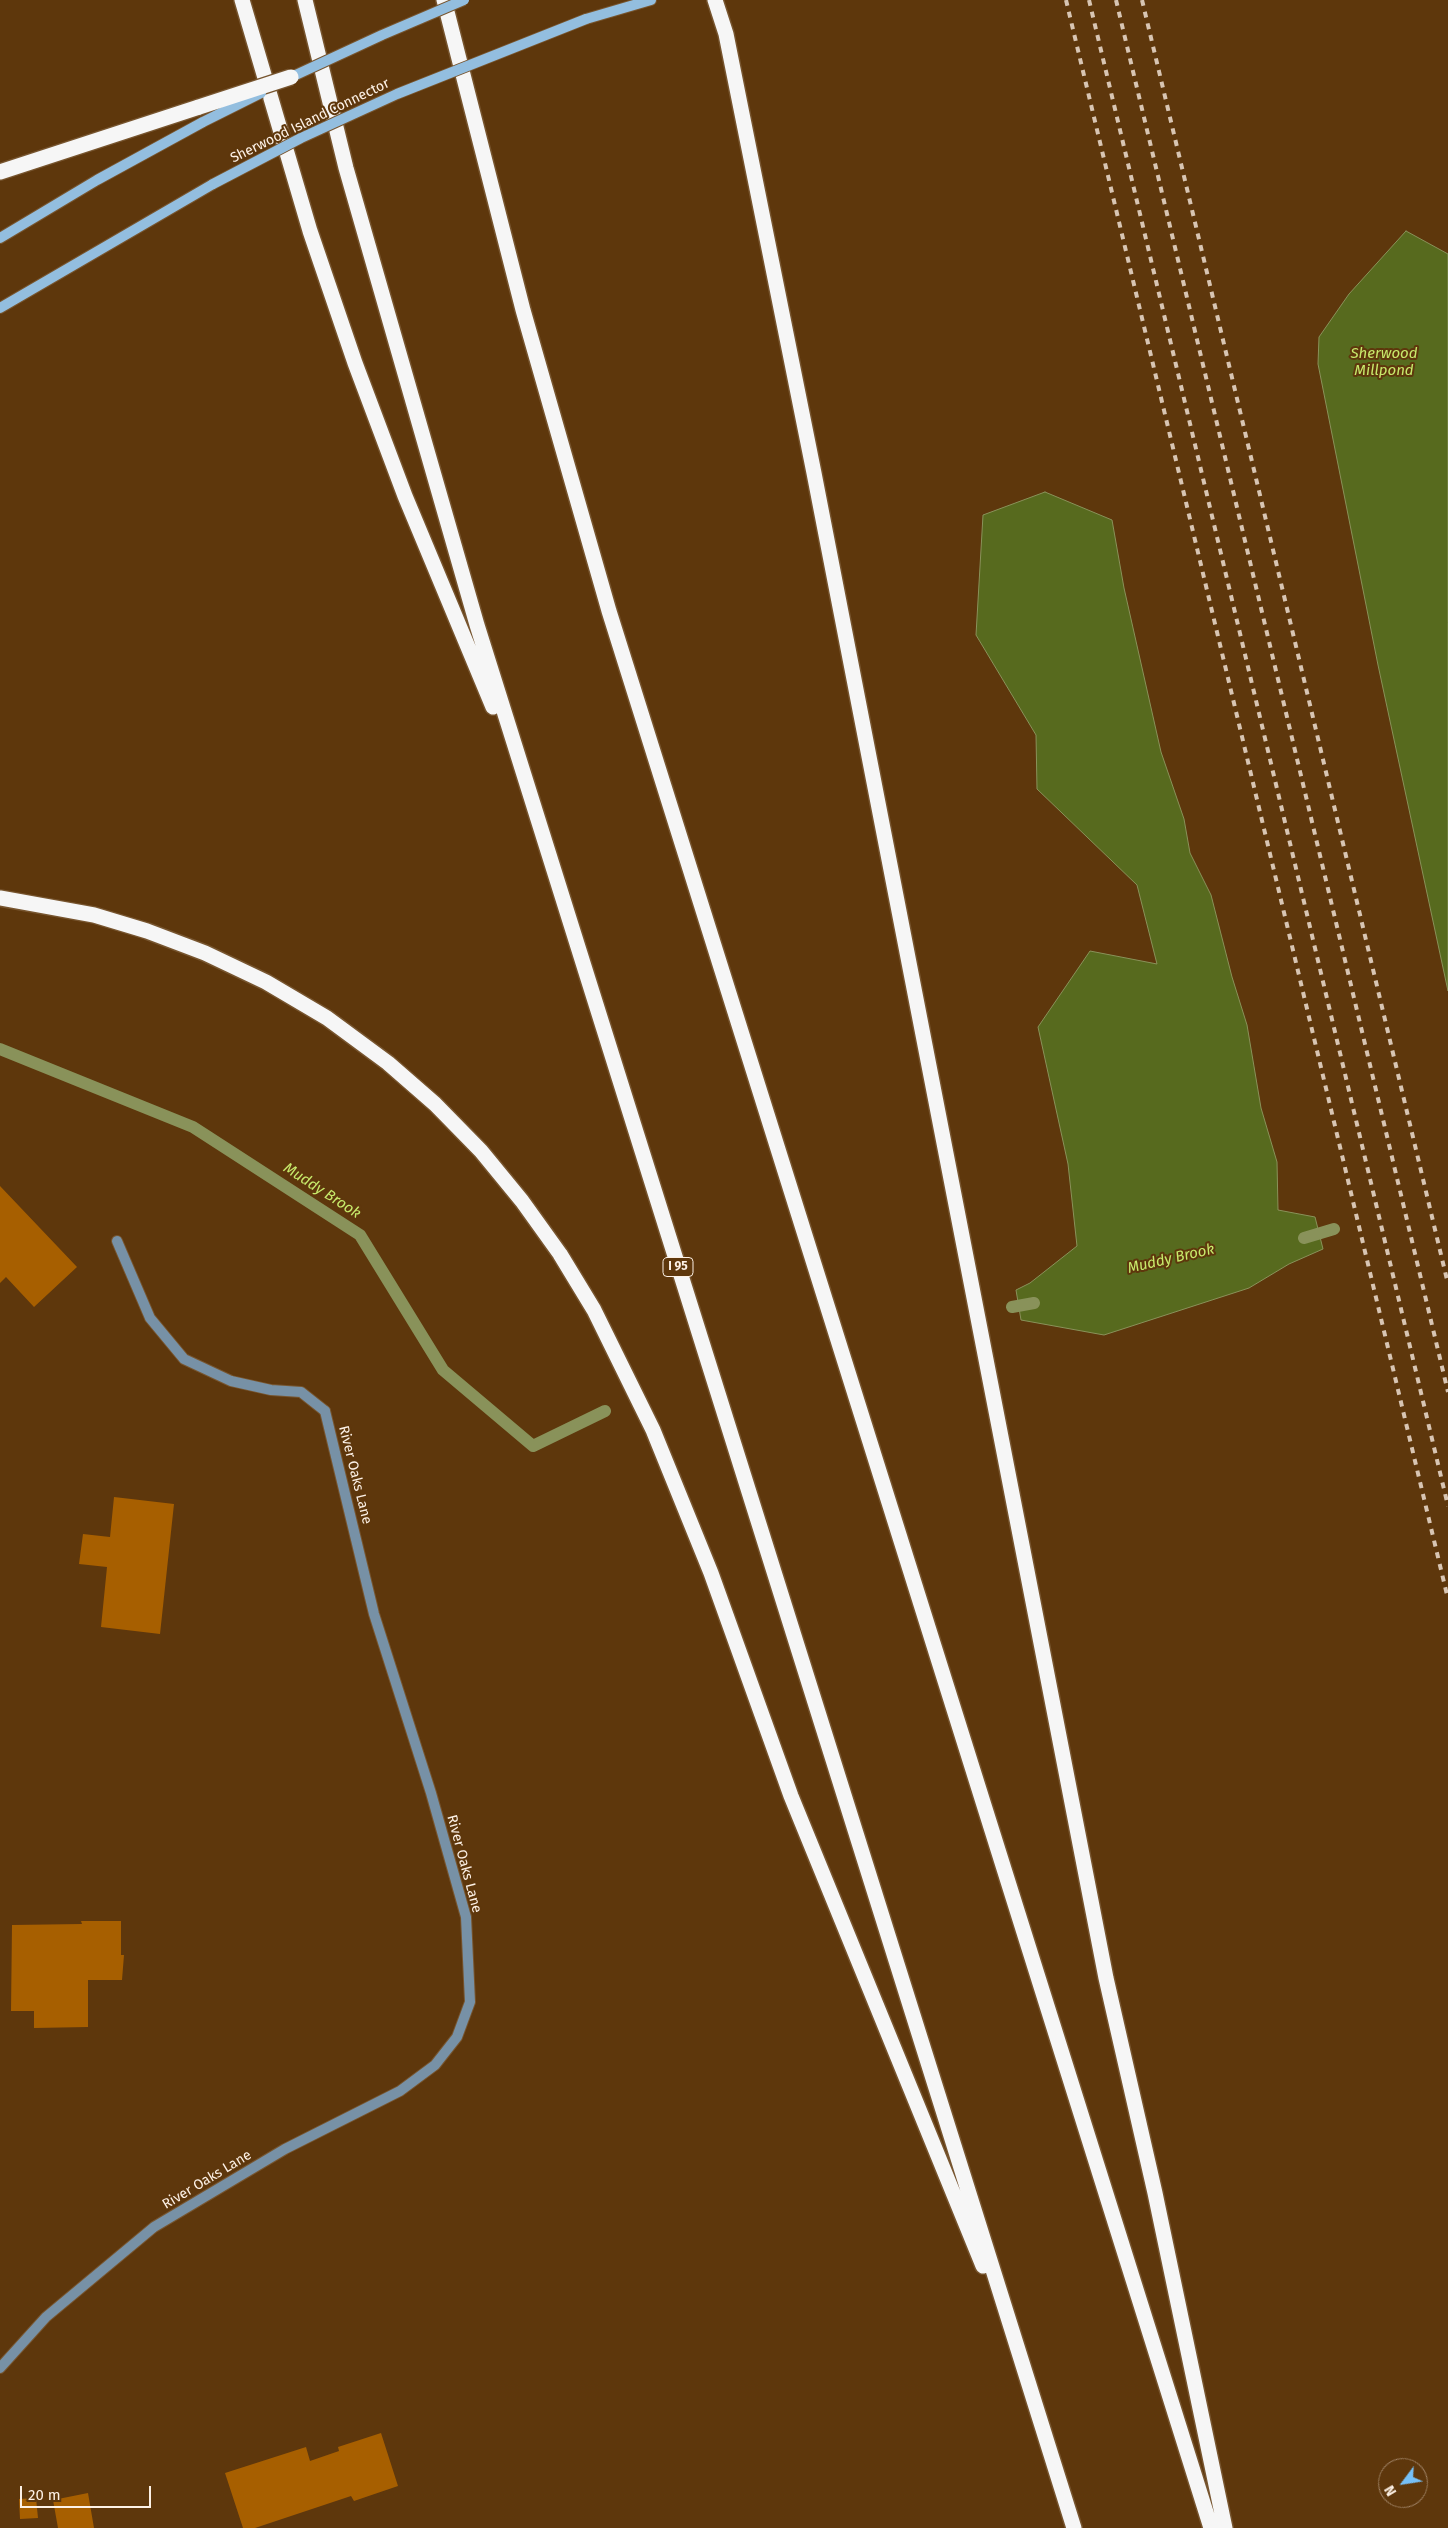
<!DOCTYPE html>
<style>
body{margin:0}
#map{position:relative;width:1448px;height:2528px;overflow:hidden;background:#5e370c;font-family:"Fira Sans",sans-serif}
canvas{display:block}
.north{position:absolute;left:1378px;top:2458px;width:50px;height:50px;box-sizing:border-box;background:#5e370c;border:1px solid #9e8163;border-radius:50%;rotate:239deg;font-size:14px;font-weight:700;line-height:20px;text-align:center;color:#fdf1e6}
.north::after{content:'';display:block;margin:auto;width:18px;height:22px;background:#76c0f7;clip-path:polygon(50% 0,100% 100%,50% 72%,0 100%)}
.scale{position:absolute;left:20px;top:2486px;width:131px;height:22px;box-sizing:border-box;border:2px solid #fdf1e6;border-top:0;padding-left:6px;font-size:15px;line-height:18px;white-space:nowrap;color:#fdf1e6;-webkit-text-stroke:4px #5e370c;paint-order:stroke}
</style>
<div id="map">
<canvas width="1448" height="2528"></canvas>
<div class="north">N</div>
<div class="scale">20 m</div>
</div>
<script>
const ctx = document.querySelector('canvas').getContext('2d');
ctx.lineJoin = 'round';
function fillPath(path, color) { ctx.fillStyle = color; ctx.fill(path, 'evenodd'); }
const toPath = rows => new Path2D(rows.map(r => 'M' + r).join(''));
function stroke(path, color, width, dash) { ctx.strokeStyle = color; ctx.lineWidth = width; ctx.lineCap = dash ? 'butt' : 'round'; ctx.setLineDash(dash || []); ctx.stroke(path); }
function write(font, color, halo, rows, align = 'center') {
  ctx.font = font + ' "Fira Sans",sans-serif'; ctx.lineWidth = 4; ctx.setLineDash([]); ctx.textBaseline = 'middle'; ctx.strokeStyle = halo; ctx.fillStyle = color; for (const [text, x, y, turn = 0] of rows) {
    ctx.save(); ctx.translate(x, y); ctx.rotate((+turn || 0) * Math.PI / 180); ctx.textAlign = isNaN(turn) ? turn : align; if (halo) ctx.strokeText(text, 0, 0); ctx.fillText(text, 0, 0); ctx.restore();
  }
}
const water = toPath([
 [1406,231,1448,254,1448,991,1378,665,1318,364,1319,337,1349,294,1406,231],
 [1045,492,1112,520,1124,588,1161,752,1184,819,1190,853,1211,895,1232,977,1247,1025,1261,1108,1277,1162,1278,1210,1315,1217,1323,1249,1289,1264,1249,1288,1104,1335,1021,1320,1016,1290,1030,1283,1077,1246,1068,1164,1038,1027,1090,951,1157,964,1137,885,1037,789,1036,735,976,635,983,515,1045,492]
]);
fillPath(water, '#576a1e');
stroke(water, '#89925a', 1);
stroke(toPath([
 [0,1049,193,1127,360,1235,443,1370,533,1446,605,1411],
 [1304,1238,1334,1229],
 [1012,1307,1034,1303]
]), '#89925a', 12);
fillPath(toPath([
 [0,1186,77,1267,34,1307,6,1277,0,1283],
 [114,1497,174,1504,160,1634,101,1627,107,1567,79,1564,83,1534,110,1537],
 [81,1921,121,1921,121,1955,124,1955,122,1980,88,1980,88,2027,34,2028,34,2011,11,2011,12,1925,82,1924],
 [381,2433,398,2486,354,2501,351,2496,255,2528,243,2528,225,2473,306,2447,310,2461,339,2451,338,2447],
 [88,2493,94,2528,58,2528,53,2500],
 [36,2498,38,2518,20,2519,19,2499]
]), '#a75f00');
const lane = toPath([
 [117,1241,150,1318,184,1359,231,1381,271,1390,301,1392,325,1411]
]);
const street = toPath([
 [0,2368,46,2317,154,2227,285,2149,400,2091,435,2065,457,2037,470,2002,466,1917,431,1793,374,1614,325,1411]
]);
const secondary = toPath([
 [586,19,651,0],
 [0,238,97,180,203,122],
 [0,308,213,184]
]);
const highway = toPath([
 [242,0,310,231,355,363,405,496,493,707],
 [305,0,346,168,477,625,1074,2528],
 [444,0,523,310,609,611,1211,2528],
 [715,0,726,34,814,473,1106,1978,1155,2193,1225,2528],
 [0,172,199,107],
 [0,898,94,915,147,931,205,953,266,982,327,1018,388,1063,435,1104,481,1151,522,1201,560,1254,594,1310,653,1430,711,1573,791,1796,983,2266]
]);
stroke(lane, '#77552f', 12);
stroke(street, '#77552f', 12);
stroke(secondary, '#77552f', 12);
stroke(highway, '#77552f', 18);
stroke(lane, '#7791a6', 10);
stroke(street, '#7791a6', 10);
stroke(secondary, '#93bedf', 10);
stroke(highway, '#f6f6f6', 15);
stroke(toPath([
 [1066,0,1448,1599],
 [1089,0,1448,1506],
 [1116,0,1448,1392],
 [1142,0,1448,1284]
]), '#d8c5b3', 4, [6, 6]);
const secondaryBridge = toPath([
 [287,79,382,35,464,0],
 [203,122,261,93],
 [213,184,301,138,397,94,586,19]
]);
const highwayBridge = toPath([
 [199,107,291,77]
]);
stroke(secondaryBridge, '#77552f', 12, []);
stroke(highwayBridge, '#77552f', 18, []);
stroke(secondaryBridge, '#93bedf', 10);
stroke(highwayBridge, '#f6f6f6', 15);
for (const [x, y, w] of [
 [678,1267,30]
]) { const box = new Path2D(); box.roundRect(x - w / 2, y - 9.5, w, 19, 4); ctx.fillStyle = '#5e370c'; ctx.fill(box); stroke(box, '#fdf1e6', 1); }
write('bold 12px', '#fdf1e6', null, [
 ["I 95",678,1267]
]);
write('14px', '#fdf1e6', '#5e370c', [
 ["Sherwood Island Connector",310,121,-26],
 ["River Oaks Lane",355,1475,76],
 ["River Oaks Lane",464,1864,75],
 ["River Oaks Lane",207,2180,-31]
]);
write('italic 15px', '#c8eb6c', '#5e370c', [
 ["Sherwood",1384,354],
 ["Millpond",1384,371],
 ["Muddy Brook",322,1191,33],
 ["Muddy Brook",1171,1259,-13]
]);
</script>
